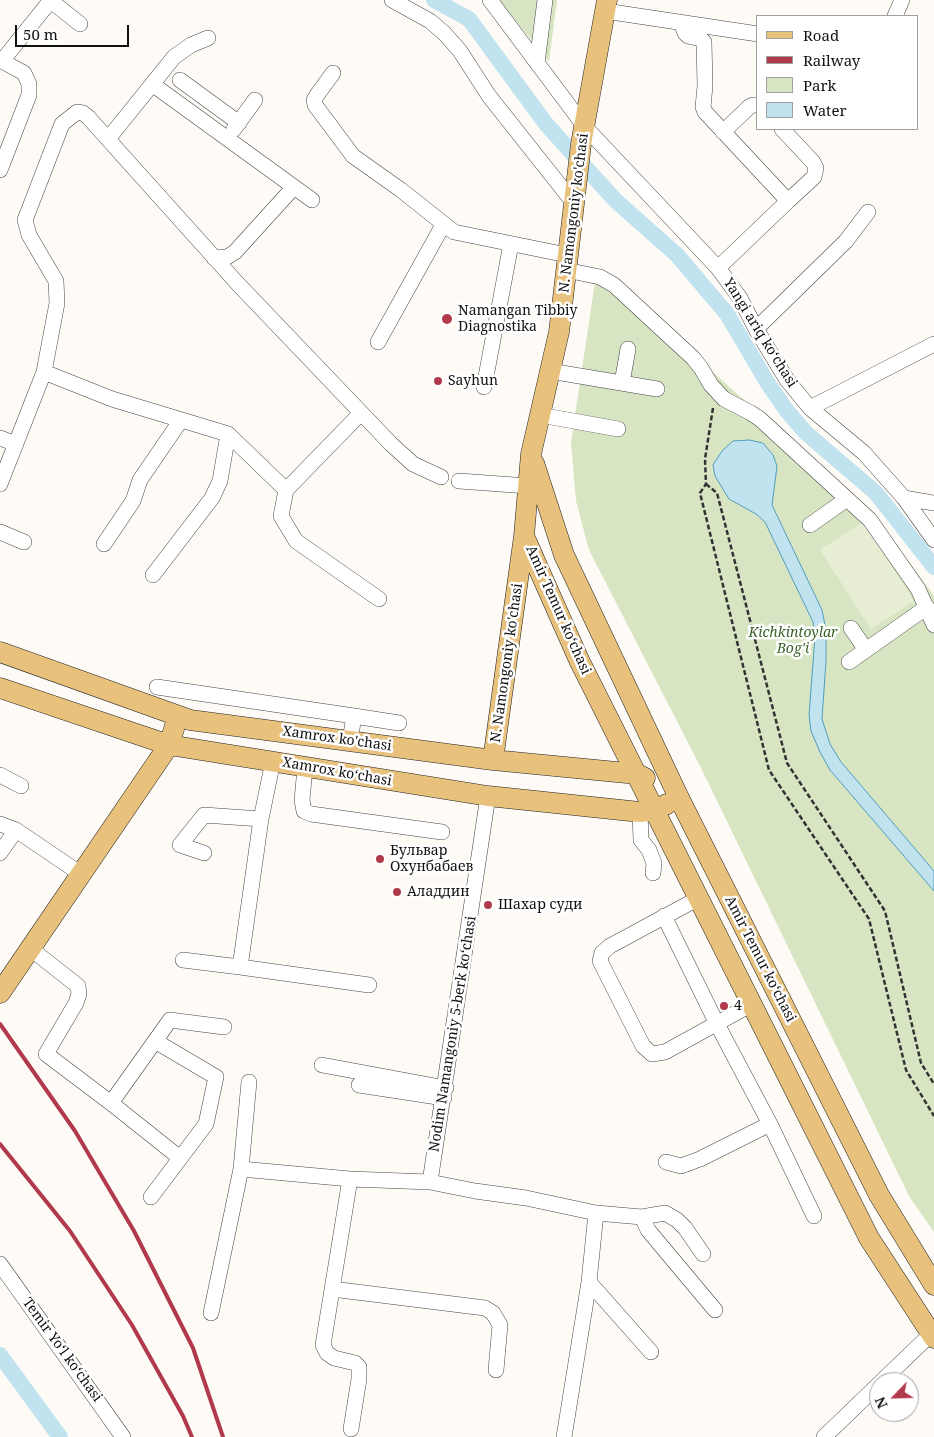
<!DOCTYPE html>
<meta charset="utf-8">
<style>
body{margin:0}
#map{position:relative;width:934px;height:1437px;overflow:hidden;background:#fefbf6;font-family:"Noto Serif",serif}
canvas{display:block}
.legend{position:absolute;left:756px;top:15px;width:162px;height:115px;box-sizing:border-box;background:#fff;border:1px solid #a0a0a0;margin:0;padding:6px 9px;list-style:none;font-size:15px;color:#111}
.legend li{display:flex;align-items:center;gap:10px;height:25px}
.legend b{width:25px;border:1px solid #a0a0a0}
.north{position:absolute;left:869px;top:1372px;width:50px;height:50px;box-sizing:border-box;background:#fff;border:1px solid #a0a0a0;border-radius:50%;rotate:246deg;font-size:14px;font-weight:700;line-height:20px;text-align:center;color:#111}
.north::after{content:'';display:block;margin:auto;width:18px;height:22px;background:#b1394c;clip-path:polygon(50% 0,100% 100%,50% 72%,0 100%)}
.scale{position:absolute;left:15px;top:25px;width:114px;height:22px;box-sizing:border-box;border:2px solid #111;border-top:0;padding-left:6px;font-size:15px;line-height:18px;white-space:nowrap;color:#111;-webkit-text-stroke:4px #fff;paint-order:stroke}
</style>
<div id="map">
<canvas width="934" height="1437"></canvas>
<ul class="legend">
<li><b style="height:6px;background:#e8c17c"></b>Road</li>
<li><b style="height:6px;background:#b1394c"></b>Railway</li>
<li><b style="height:14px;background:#d8e5c2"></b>Park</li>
<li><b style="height:14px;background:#c0e3ef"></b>Water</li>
</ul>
<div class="north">N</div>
<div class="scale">50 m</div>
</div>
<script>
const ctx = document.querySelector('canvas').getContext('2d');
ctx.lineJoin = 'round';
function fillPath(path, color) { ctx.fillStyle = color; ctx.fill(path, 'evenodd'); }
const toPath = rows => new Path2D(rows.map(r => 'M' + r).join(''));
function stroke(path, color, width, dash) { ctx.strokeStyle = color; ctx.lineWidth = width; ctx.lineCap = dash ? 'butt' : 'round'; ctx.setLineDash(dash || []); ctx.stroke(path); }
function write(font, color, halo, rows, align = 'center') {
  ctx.font = font + ' "Noto Serif",serif'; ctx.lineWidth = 5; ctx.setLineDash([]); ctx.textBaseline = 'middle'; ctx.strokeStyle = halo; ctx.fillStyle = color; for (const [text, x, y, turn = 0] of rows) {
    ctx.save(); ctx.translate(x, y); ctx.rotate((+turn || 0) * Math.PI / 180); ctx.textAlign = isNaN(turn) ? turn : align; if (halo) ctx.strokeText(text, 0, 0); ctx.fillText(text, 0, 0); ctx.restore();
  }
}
fillPath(toPath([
 [499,0,557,0,549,62],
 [597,269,879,520,934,596,934,1232,910,1198,701,768,589,550,576,501,571,442]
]), '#d8e5c2');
fillPath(toPath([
 [863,522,914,601,871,629,820,550]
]), '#e7eed3');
const water = toPath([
 [749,440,763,443,773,455,777,466,772,505,822,610,826,630,826,661,822,719,830,744,841,762,934,871,934,891,830,770,820,752,811,731,809,715,815,637,813,622,765,522,756,514,729,499,715,476,713,465,722,451,733,441,749,440]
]);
fillPath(water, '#c0e3ef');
stroke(water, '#509ebe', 1);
stroke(toPath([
 [434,0,469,19,546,124,615,200,677,255,727,314,767,382,787,411,806,433,876,493,934,567],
 [0,1355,60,1437]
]), '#c0e3ef', 16);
const minor = toPath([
 [392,0,430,21,444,33,460,51,489,96,573,202],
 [490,0,585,127,718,268,740,298,756,329,787,380,810,408,864,453,904,498,934,540],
 [51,1,80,24],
 [605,11,758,34],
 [895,16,902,0],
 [681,22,685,33,688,36,701,39,704,42,705,86,703,107,705,112,788,201,718,268],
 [0,60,24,73,29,84,29,95,0,170],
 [2,61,51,0],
 [537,63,545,0],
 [333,73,317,95,314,100,315,105,353,156,401,190,454,232,567,255],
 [180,80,239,123],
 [152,84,312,200],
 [234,129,255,100],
 [782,129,813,162,816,168,814,177,788,201],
 [723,132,749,107,753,105,758,105],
 [108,139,174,57,191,45,208,38],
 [214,258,227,257,235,252,294,187],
 [566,270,600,277,614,285,693,358,701,368,711,385,724,399,751,413,760,419,870,520,918,589,934,625],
 [756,329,846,241,868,212],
 [378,342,443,225],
 [550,371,657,389],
 [44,372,112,399,228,434,286,490,361,413],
 [622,383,628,349],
 [484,387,511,244],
 [810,408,934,344],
 [540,415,618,429],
 [0,438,16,444],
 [459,481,528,486],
 [0,484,44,372,57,303,56,281,29,235,25,220,62,124,77,112,83,113,88,117,238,284,391,444,413,464,441,477],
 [286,490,281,516,296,541,379,599],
 [904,498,934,503],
 [810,525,847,499],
 [0,532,24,542],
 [104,544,133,501,140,480,181,420],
 [153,575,212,498,220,481,228,434],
 [851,628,866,650],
 [849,662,927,607],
 [157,687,354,716,350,741],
 [354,716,399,723],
 [305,768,302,800,304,811,311,814,442,832],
 [0,775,21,786],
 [640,812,641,840,649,850,654,863,653,873],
 [0,824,16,830,81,874],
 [0,853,16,830],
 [204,853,180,845,204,815,261,819],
 [699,898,610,946,602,953,600,961,643,1046,652,1054,665,1052,752,1004],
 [664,916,717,1024,770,1124,814,1216],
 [31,949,78,986,79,994,76,1003,46,1054,111,1103,170,1020,224,1027],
 [183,960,240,967,261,819,273,761],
 [240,967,369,985],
 [322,1065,446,1088],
 [359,1085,444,1098],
 [111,1103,180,1158],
 [666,1162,681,1166,700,1159,770,1124],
 [241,1169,249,1082],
 [350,1179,323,1345,327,1353,334,1358,355,1363,359,1367,359,1379,351,1429],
 [430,1182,475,1191,526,1198,596,1213,589,1282,564,1437],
 [151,1197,206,1124,216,1077,155,1041],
 [596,1213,642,1217,665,1213,677,1220,685,1228,703,1254],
 [642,1217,648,1230,715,1310],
 [0,1264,123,1437],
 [589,1282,651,1352],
 [332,1289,485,1308,493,1313,500,1325,496,1370],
 [211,1313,241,1169,350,1179,430,1182,488,796],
 [881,1382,931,1334],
 [824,1437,879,1384]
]);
const major = toPath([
 [607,0,581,144,559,332,531,454,524,536,579,660,869,1238,934,1338],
 [534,463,564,555,679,798,879,1195,934,1285],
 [0,652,190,720,493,760,637,774,645,778],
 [0,688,169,745,488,796,640,812,655,810,667,804],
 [493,760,524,536],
 [0,993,169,745,178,716]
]);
stroke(minor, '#444', 16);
stroke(major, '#222', 21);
stroke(toPath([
 [713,408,705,459,706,484,700,493,769,770,869,919,906,1070,934,1116],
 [706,484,717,493,787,763,885,911,921,1063,934,1084]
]), '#333', 2.5, [5, 2.5]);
stroke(minor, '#fff', 15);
stroke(major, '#e8c17c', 20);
stroke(toPath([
 [0,1024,75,1131,134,1231,193,1348,223,1437],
 [0,1144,70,1231,132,1325,183,1416,192,1437]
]), '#b1394c', 4);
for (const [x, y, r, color] of [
 [447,319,6,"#b1394c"],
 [438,381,5,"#b1394c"],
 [380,859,5,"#b1394c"],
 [397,892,5,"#b1394c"],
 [488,905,5,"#b1394c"],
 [724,1006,5,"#b1394c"]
]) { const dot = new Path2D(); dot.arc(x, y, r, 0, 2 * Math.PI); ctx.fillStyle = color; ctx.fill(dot); stroke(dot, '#fff', 2); }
write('14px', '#111', '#fff', [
 ["N. Namongoniy ko'chasi",574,213,-83],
 ["Yangi ariq ko‘chasi",760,333,58],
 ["Amir Temur koʻchasi",558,610,66],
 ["N. Namongoniy ko'chasi",507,663,-82],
 ["Xamrox ko'chasi",337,739,8],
 ["Xamrox koʻchasi",337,772,10],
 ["Amir Temur koʻchasi",760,959,63],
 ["Nodim Namangoniy 5-berk koʻchasi",453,1034,-81],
 ["Temir Yoʻl koʻchasi",62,1350,54]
]);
write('14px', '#111', '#fff', [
 ["Namangan Tibbiy",458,311],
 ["Diagnostika",458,327],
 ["Sayhun",448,381],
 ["Бульвар",390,851],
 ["Охунбабаев",390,867],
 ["Аладдин",407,892],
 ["Шахар суди",498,905],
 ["4",734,1006]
], 'left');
write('italic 14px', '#3a6228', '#fff', [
 ["Kichkintoylar",793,633],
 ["Bog'i",793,649]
]);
</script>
